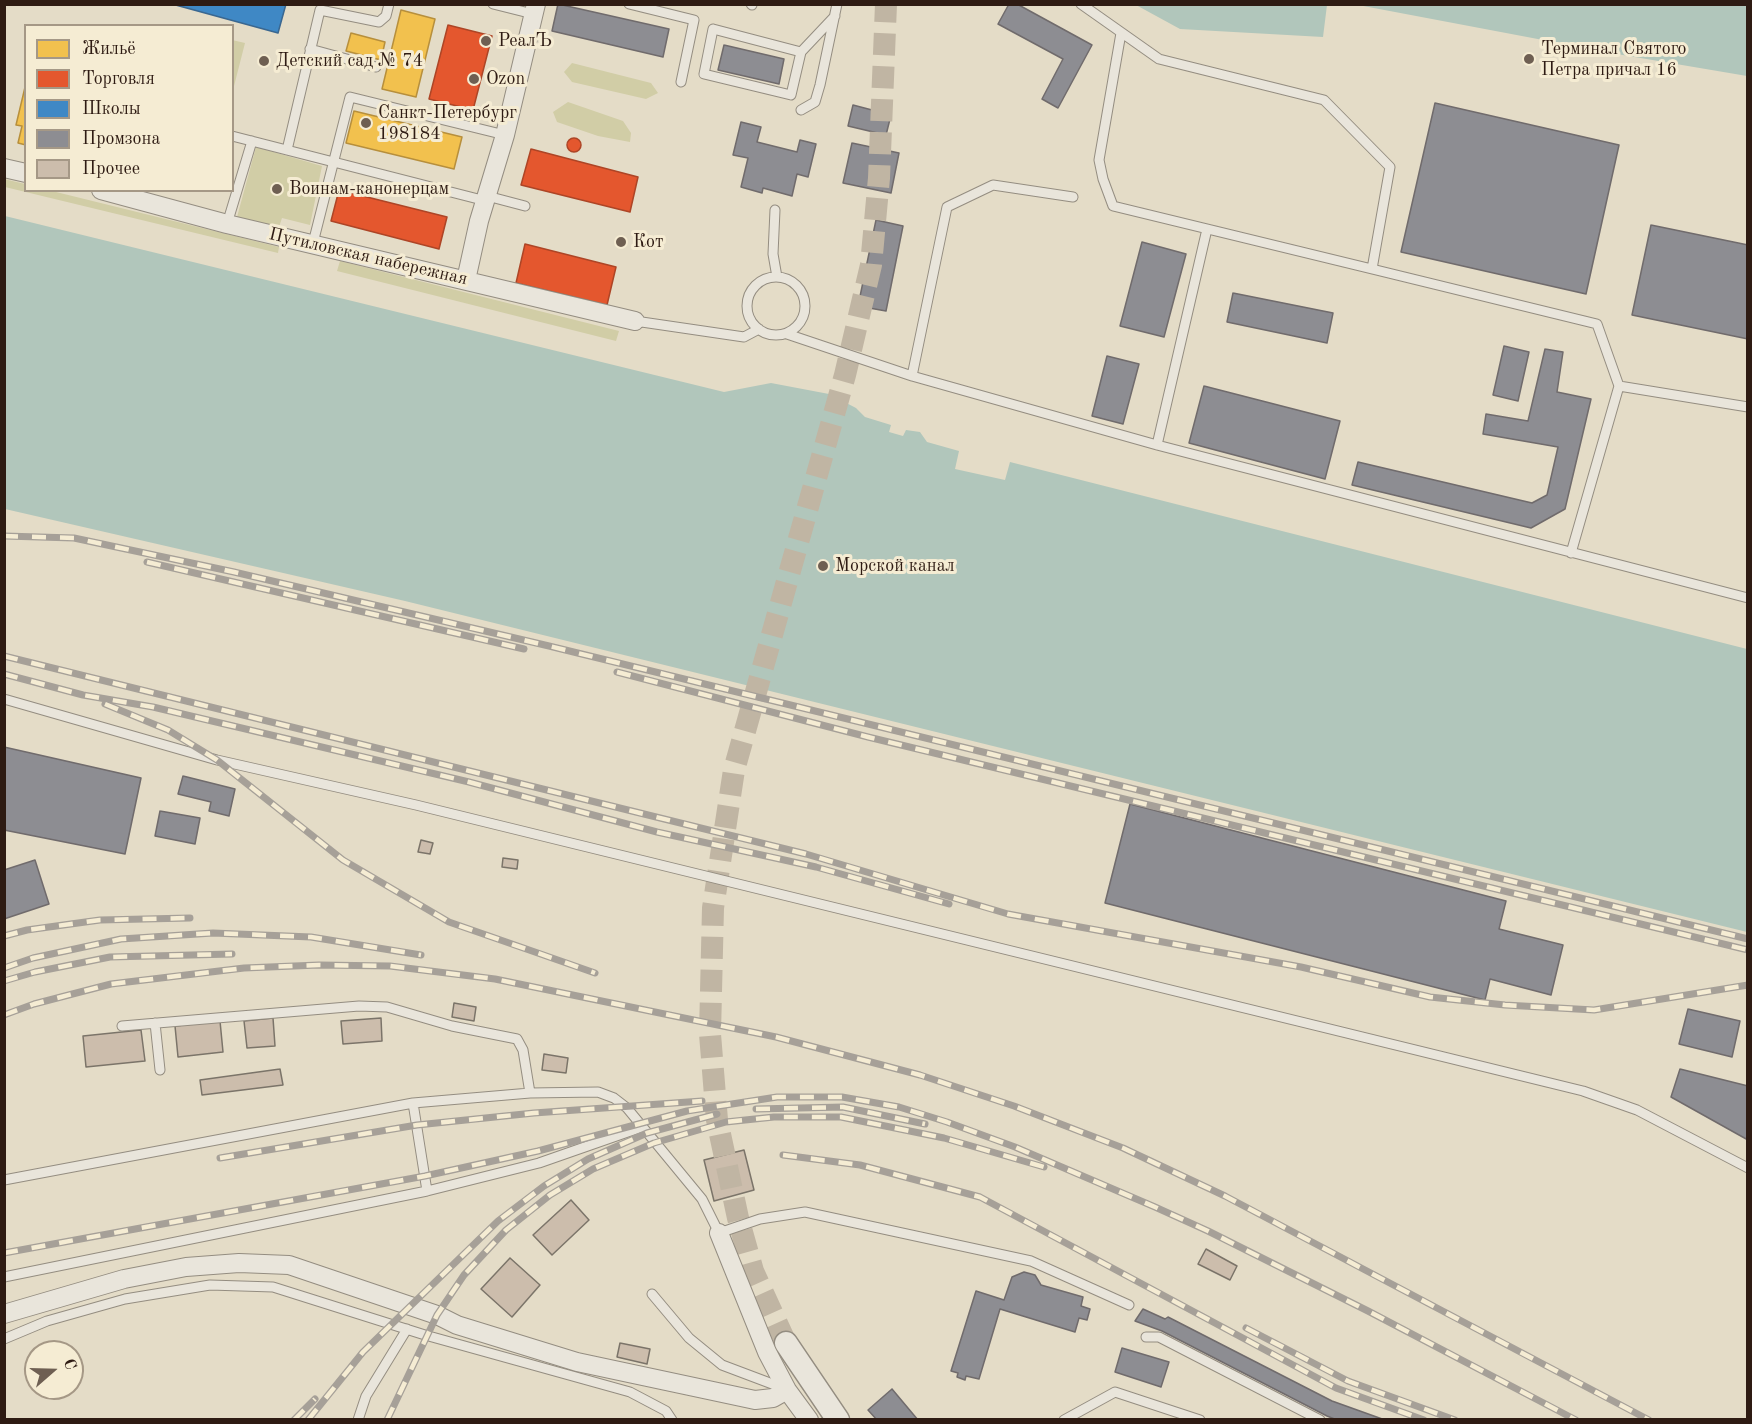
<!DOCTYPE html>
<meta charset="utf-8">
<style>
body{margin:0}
#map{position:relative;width:1752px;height:1424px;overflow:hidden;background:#e4dcc7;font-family:"Old Standard TT",serif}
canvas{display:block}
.frame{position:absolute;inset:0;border:6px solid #2e1b13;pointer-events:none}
.legend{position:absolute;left:24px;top:24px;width:210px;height:168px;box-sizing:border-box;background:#f5ecd3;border:2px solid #a59886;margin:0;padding:8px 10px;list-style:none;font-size:18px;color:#2e1b13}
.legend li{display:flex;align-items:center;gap:12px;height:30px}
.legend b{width:30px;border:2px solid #a59886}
.north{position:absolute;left:24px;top:1340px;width:60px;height:60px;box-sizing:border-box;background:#f5ecd3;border:2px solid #a59886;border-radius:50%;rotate:70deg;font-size:16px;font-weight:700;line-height:24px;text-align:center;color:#2e1b13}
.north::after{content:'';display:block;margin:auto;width:21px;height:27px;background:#6e5f52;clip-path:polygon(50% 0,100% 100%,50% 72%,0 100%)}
</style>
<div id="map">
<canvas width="1752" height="1424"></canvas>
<div class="frame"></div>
<ul class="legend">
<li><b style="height:16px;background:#f2c14e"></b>Жильё</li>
<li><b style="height:16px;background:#e4572e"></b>Торговля</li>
<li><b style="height:16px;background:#3f88c5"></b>Школы</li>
<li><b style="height:16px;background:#8d8d92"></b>Промзона</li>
<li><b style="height:16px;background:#ccbdac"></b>Прочее</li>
</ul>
<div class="north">С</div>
</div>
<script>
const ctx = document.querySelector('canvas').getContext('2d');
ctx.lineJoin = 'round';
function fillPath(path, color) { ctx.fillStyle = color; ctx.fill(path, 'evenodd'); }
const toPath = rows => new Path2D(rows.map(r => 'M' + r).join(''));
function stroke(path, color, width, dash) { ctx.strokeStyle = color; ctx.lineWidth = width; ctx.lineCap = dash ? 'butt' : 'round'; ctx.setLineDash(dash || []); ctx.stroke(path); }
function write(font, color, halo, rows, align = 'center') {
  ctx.font = font + ' "Old Standard TT",serif'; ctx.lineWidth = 6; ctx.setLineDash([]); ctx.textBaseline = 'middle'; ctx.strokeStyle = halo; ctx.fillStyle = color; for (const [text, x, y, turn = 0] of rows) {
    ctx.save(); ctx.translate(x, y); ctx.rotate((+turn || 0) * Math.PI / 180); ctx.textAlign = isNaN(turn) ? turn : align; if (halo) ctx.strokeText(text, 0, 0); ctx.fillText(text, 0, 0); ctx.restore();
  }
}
fillPath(toPath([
 [232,40,245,43,233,90,232,90],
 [572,63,651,83,658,93,646,99,572,82,564,72],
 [568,102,623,121,631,133,630,142,598,136,557,122,553,112],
 [256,147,322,166,310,225,282,218,279,227,237,217],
 [4,179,25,184,26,190,52,191,279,247,278,253,5,187],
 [340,261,619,331,616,341,337,271]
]), '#d1cda6');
fillPath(toPath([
 [1136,5,1327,5,1323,37,1180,29],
 [1358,5,1747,5,1747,76,1617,54],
 [5,216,724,392,771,383,829,394,856,408,865,417,891,425,889,432,903,436,906,430,920,432,927,442,959,451,955,469,1005,480,1010,462,1747,649,1747,932,405,601,5,509]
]), '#b1c6bb');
const homes = toPath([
 [401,10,435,19,416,97,382,89,401,10],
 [351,33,385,42,381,60,346,51,351,33],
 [26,83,26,145,18,143,22,126,16,125,26,83],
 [354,111,462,137,454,169,346,143,354,111]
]);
fillPath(homes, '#f2c14e');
stroke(homes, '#b78f3c', 1.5);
const shops = toPath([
 [448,25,492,36,473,110,429,99,448,25],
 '567 145a7 7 0 1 1 14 0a7 7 0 1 1-14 0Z',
 [531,149,638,177,630,212,521,185,531,149],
 [339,190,447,217,439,249,331,221,339,190],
 [525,244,616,267,607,305,516,283,525,244]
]);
fillPath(shops, '#e4572e');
stroke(shops, '#ad4526', 1.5);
const schools = toPath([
 [172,4,286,4,278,33,172,4]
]);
fillPath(schools, '#3f88c5');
stroke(schools, '#3a6790', 1.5);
const industry = toPath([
 [558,4,669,29,663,57,552,31,558,4],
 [1009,4,1017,4,1092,45,1058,108,1042,99,1063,59,998,24,1009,4],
 [724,45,784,59,779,84,718,70,724,45],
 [1435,103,1619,145,1586,294,1401,252,1435,103],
 [853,105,891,115,886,135,848,126,853,105],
 [741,122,761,127,757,142,797,152,800,140,816,144,808,177,797,174,792,196,763,188,762,193,741,187,748,158,733,155,741,122],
 [852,143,899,153,891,193,843,183,852,143],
 [876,220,903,226,886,311,858,306,876,220],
 [1651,225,1748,245,1748,339,1632,315,1651,225],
 [1142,242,1186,254,1164,337,1120,326,1142,242],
 [1233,293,1333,313,1327,343,1227,322,1233,293],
 [1504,346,1529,352,1518,401,1493,395,1504,346],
 [1545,349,1563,352,1557,392,1591,399,1565,509,1531,528,1352,485,1358,462,1532,503,1547,495,1558,447,1483,434,1486,414,1528,421,1545,349],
 [1107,356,1139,364,1123,424,1092,416,1107,356],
 [1204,386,1340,421,1325,479,1189,443,1204,386],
 [4,747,141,778,125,854,4,830,4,747],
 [183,776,235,789,229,816,209,811,211,802,178,794,183,776],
 [1130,804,1506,901,1499,929,1563,945,1551,995,1490,979,1485,1000,1105,903,1130,804],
 [160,811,200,818,195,844,155,836,160,811],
 [35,860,49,904,4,919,4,870,35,860],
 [1688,1009,1740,1021,1732,1057,1679,1044,1688,1009],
 [1680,1069,1748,1086,1748,1140,1671,1097,1680,1069],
 [1024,1272,1035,1275,1041,1285,1083,1297,1081,1306,1090,1309,1087,1320,1079,1318,1075,1332,1000,1309,979,1379,966,1376,965,1380,957,1377,958,1373,951,1371,976,1291,1004,1300,1012,1277,1024,1272],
 [1143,1309,1165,1319,1168,1317,1332,1401,1385,1420,1337,1420,1327,1416,1162,1331,1135,1321,1143,1309],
 [1122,1348,1169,1362,1161,1387,1115,1372,1122,1348],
 [892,1389,918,1420,877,1420,868,1410,892,1389]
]);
fillPath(industry, '#8d8d92');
stroke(industry, '#706b6c', 1.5);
const building = toPath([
 [421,840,433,843,430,854,418,852,421,840],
 [503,858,518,860,517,869,502,867,503,858],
 [454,1003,476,1007,474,1021,452,1017,454,1003],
 [273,1018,275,1046,247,1048,244,1021,273,1018],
 [381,1018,382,1041,343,1044,341,1021,381,1018],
 [220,1021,223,1052,178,1057,175,1026,220,1021],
 [141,1030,145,1061,86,1067,83,1036,141,1030],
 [544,1054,568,1058,566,1073,542,1070,544,1054],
 [280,1069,283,1085,202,1095,200,1080,280,1069],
 [744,1150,754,1190,714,1201,704,1160,744,1150],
 [571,1200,589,1220,552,1255,533,1235,571,1200],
 [1206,1249,1237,1266,1230,1280,1198,1264,1206,1249],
 [510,1258,540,1285,512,1317,481,1289,510,1258],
 [620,1343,650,1349,647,1364,617,1357,620,1343]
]);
fillPath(building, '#ccbdac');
stroke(building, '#7b7469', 1.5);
stroke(toPath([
 [786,1343,753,1271,738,1218,717,1120,710,1034,713,908,734,770,845,375,871,265,879,178,886,4]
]), '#c0b5a3', 22, [22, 11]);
const service = toPath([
 [493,4,533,14],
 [629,4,694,20,681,82],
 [751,4,752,5],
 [1081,4,1159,59,1324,100,1390,167,1372,269,1113,206,1103,179,1099,160,1121,33],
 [310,49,376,67],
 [801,52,791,95,704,74,713,29,801,52,835,16],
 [801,110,815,102,820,85,837,4],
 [232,136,486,201],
 [287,150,320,10,379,22,386,16,389,4],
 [487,196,525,206],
 [775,210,773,254,777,277],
 [227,224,252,141],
 [313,243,350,97,505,135],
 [1372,269,1597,324,1619,386,1571,553],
 '747 306a29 29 0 1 1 58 0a29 29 0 1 1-58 0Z',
 [635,321,744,337,759,329],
 [787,334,912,376,947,207,993,185,1073,197],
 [912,376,1157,445,1748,598],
 [1619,386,1748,407],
 [1157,445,1207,229],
 [4,699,217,760,416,805,1583,1091,1637,1110,1748,1168],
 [155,1023,160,1070],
 [122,1026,359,1006,387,1007,452,1026,517,1039,523,1050,530,1093],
 [413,1103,427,1191],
 [4,1180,413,1103,530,1093,598,1092,614,1098,627,1108,702,1199,719,1233,760,1219,805,1212,1031,1261,1129,1305],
 [4,1277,427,1191,539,1163,642,1127],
 [652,1294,689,1338,722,1365,783,1388],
 [1146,1337,1159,1337,1320,1420],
 [4,1339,47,1321,125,1299,210,1285,273,1287,425,1335,630,1392,666,1411,672,1420],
 [358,1420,366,1396,407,1329],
 [1064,1420,1115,1392,1200,1420]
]);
const minor = toPath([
 [4,168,26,173],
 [101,190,227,224,635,321],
 [466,280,479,221,505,135,536,4],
 [719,1233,767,1352,787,1390,809,1420],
 [4,1314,124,1279,186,1267,239,1263,289,1265,437,1315,457,1325,577,1362,755,1400,773,1398,787,1390]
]);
const tertiary = toPath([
 [786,1343,838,1420]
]);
stroke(service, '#948d81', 11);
stroke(minor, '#948d81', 20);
stroke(tertiary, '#948d81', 25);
stroke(service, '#e9e5db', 9);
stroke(minor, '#e9e5db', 18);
stroke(tertiary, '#e9e5db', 22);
const rail = toPath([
 [4,536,74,538,234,572,549,646,1748,939],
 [147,562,524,649],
 [4,656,806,854,1008,914,1301,967,1430,997,1505,1005,1594,1010,1748,985],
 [617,672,868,737,1748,950],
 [4,674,83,695,153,707,469,782,657,832,816,867,949,904],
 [105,704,168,730,217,760,343,860,449,922,595,973],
 [4,936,27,930,100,920,190,918],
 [4,968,33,958,121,939,213,933,311,937,421,955],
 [4,981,35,972,110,957,232,954],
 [4,1015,34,1004,111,984,244,968,319,965,390,966,495,979,776,1037,920,1075,1014,1106,1123,1148,1225,1196,1649,1420],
 [756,1109,843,1107,925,1124],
 [783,1155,860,1165,980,1197,1336,1388,1424,1420],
 [220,1158,417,1125,534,1113,702,1101],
 [4,1253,425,1176,538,1151,687,1111,777,1097,842,1097,899,1107,947,1122,1015,1147,1155,1207,1208,1231,1368,1311,1576,1420],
 [1246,1328,1348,1381,1455,1420],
 [294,1420,315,1399],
 [308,1420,363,1352,498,1221,544,1186,588,1159,647,1133,717,1114],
 [387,1420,437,1315,464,1275,506,1230,550,1195,593,1169,654,1143,726,1122,774,1117,841,1117,944,1138,1044,1167]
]);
stroke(rail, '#a6a098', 7);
stroke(rail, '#f5ecd3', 4.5, [14]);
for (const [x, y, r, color] of [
 [486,41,6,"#6e5f52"],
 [1529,59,6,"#6e5f52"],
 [264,61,6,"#6e5f52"],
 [474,79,6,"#6e5f52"],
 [366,123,6,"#6e5f52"],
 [277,189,6,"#6e5f52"],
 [621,242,6,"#6e5f52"],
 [823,566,6,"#6e5f52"]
]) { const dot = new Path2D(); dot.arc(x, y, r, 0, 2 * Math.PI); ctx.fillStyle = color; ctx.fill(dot); stroke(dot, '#f5ecd3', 2); }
write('18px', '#2e1b13', '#f5ecd3', [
 ["РеалЪ",498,41],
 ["Терминал Святого",1541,49],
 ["Петра причал 16",1541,70],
 ["Детский сад № 74",276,61],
 ["Ozon",486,79],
 ["Санкт-Петербург",378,113],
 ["198184",378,134],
 ["Воинам-канонерцам",289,189],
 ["Кот",633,242],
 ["Морской канал",835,566]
], 'left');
write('18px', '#2e1b13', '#f5ecd3', [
 ["Путиловская набережная",368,257,13]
]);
</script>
